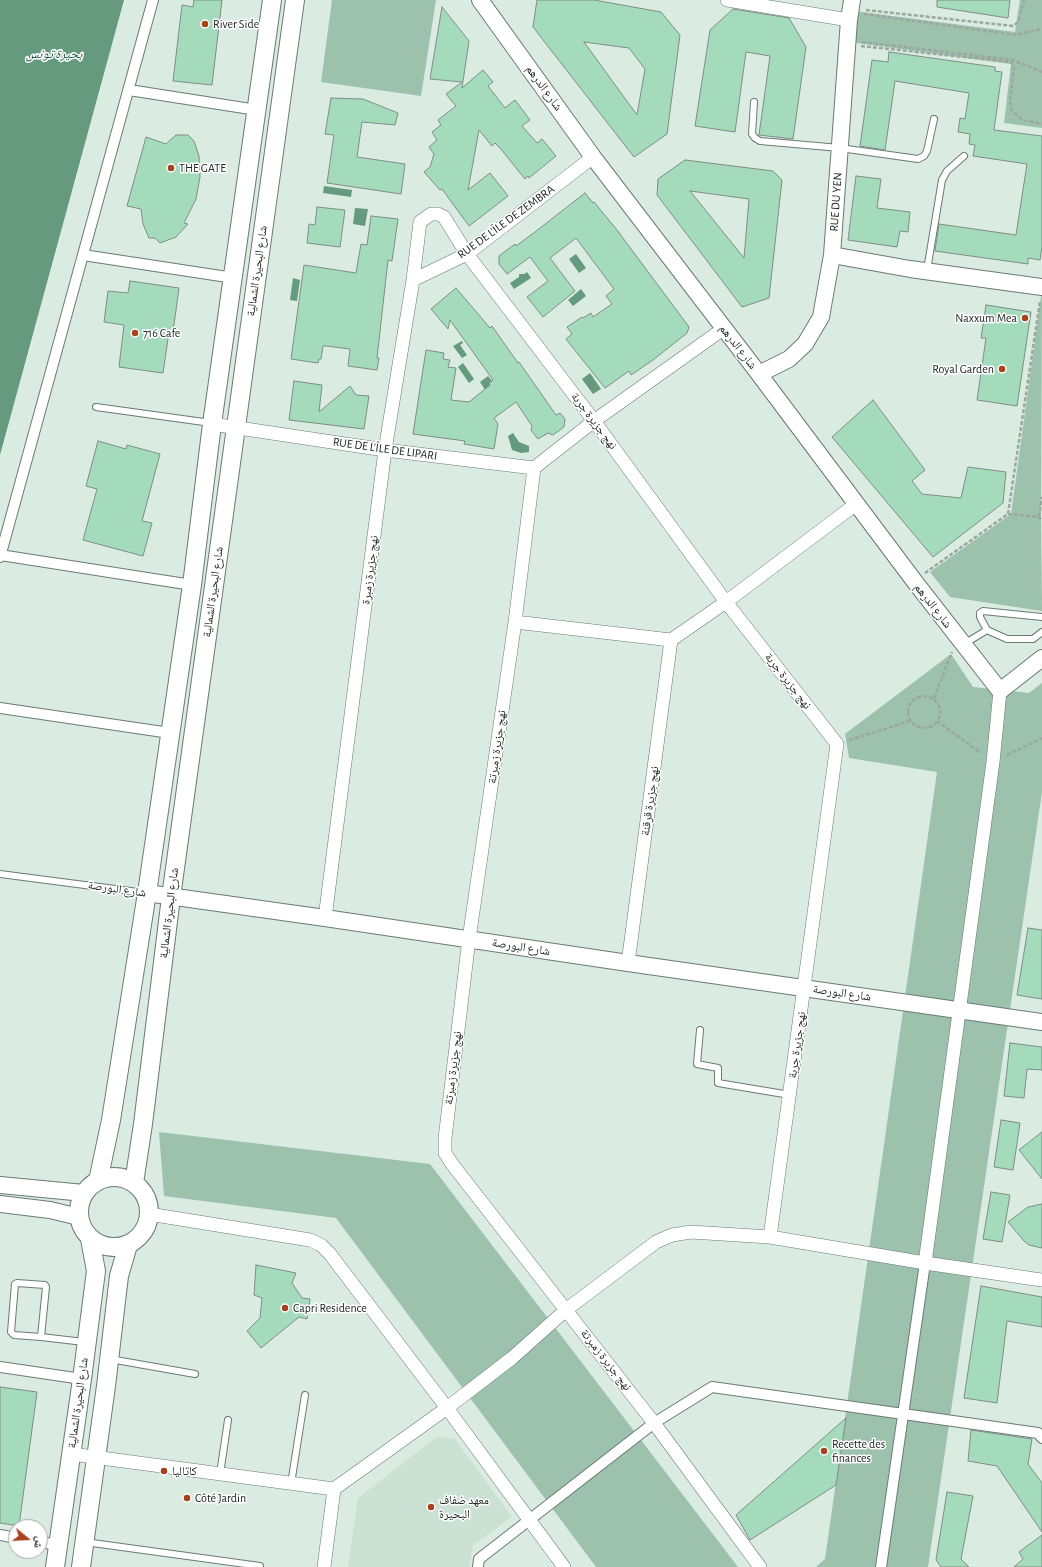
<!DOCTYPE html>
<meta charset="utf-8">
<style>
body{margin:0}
#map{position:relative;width:1042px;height:1567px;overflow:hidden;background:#daebe1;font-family:"Alegreya Sans","Noto Naskh Arabic",sans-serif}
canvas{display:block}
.north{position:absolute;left:8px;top:1519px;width:40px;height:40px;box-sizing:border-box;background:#fff;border:1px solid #a6a9a7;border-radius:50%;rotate:108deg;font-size:11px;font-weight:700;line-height:16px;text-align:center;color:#202723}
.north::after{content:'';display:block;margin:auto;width:14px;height:18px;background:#a8421d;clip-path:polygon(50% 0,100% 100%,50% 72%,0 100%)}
</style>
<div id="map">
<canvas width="1042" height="1567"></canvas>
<div class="north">ش</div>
</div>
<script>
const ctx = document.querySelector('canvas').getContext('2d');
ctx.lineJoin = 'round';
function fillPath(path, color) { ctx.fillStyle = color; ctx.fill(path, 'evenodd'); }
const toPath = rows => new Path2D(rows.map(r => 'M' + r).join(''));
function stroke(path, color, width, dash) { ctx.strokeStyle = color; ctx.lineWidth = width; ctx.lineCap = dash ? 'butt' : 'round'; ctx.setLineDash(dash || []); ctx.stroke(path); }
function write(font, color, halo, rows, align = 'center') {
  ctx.font = font + ' "Alegreya Sans","Noto Naskh Arabic",sans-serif'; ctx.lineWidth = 3; ctx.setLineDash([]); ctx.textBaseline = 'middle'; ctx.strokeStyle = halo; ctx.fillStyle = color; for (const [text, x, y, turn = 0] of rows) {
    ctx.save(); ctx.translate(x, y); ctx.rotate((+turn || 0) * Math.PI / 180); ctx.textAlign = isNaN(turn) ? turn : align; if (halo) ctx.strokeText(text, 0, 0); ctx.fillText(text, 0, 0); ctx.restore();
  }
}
fillPath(toPath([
 [437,1437,455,1439,512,1517,473,1545,469,1567,348,1567,358,1498]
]), '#cae1d3');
fillPath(toPath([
 [332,0,436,0,421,96,321,82],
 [1020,0,1042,0,1042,128,1004,123,1011,64,849,42,854,11,1015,32],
 [1042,289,1041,517,1042,611,950,597,930,572,1011,514],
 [951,654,973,687,1029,693,1042,683,1042,792,928,1567,816,1567,825,1559,937,772,849,758,845,734],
 [159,1132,430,1164,738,1567,596,1567,336,1218,164,1196]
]), '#9cc1ac');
fillPath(toPath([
 [0,0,124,0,0,455],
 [324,186,352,190,351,197,323,193],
 [355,208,368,209,365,226,353,224],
 [576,254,586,268,579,273,569,259],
 [527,272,531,278,514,289,510,283,519,277,519,274,524,274],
 [293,278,300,280,297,301,290,300],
 [581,289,586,296,573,306,568,300],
 [462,341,463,343,460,345,467,355,462,358,453,346],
 [463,363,474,379,469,383,458,367],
 [590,373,601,389,593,394,582,379],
 [488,376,492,381,489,384,495,392,489,396,480,382],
 [513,433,519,442,529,446,529,452,521,453,512,450,508,436]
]), '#669a7f');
const building = toPath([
 [194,0,222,0,212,85,173,81,182,5,193,7,194,0],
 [537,0,594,0,661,12,680,35,667,134,634,157,533,27,537,0],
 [584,42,629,48,645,69,637,115,584,42],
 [937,0,1010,0,1008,18,937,7,937,0],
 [442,7,469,41,462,88,483,70,493,82,488,86,505,108,515,100,530,120,522,126,537,143,542,139,556,156,529,178,528,176,525,179,500,148,495,143,492,146,479,130,468,190,490,173,508,196,469,226,442,189,440,190,424,172,430,167,434,154,429,147,437,140,432,132,441,125,438,120,456,106,446,94,462,82,430,79,442,7],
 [733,9,789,18,806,47,793,139,759,135,770,56,746,52,735,132,695,126,710,30,733,9],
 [889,52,995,67,995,71,1002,72,994,130,1042,136,1042,247,1040,260,1028,258,1028,264,935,251,939,224,1016,235,1027,164,973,156,975,145,969,144,970,134,958,132,960,118,965,119,969,93,895,81,885,150,860,146,872,60,888,62,889,52],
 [331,98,363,99,398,113,395,125,362,122,357,157,405,164,401,194,327,183,334,135,325,134,331,98],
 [176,135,188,135,194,141,199,156,200,177,196,199,184,223,188,224,176,237,160,243,155,238,149,238,143,224,141,209,127,206,146,137,166,144,176,135],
 [685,160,773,171,782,180,769,298,742,307,657,195,658,179,685,160],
 [690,191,749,199,744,258,690,191],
 [856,176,881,179,877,208,910,212,908,232,900,231,897,247,848,240,856,176],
 [585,193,593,203,594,202,617,230,689,327,687,333,653,360,631,375,629,371,605,388,566,339,572,334,567,327,582,317,583,318,591,313,593,317,612,304,606,296,614,289,576,238,550,258,575,291,543,317,527,297,548,281,530,257,507,274,499,264,499,256,515,244,516,246,535,232,585,193],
 [317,207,345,210,340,247,307,243,309,224,315,225,317,207],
 [371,216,398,219,392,261,388,260,377,358,379,358,377,370,348,366,350,349,326,346,323,346,321,359,319,359,318,363,291,359,304,265,356,273,361,244,367,245,371,216],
 [130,281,179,288,173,332,169,332,163,373,119,367,124,325,104,322,108,291,128,293,130,281],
 [456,288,490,328,492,326,518,363,519,362,556,415,560,413,565,419,564,427,553,435,548,433,538,439,531,430,532,426,516,402,494,418,498,424,494,449,464,444,465,441,413,434,426,350,444,353,443,359,450,360,448,367,456,368,451,400,469,402,490,385,489,383,493,380,450,320,448,329,431,309,456,288],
 [986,305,1031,312,1017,406,977,400,986,338,981,338,986,305],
 [294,381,322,385,319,412,350,386,356,395,369,396,364,429,289,420,294,381],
 [873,400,925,470,912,481,922,494,961,498,968,467,1006,472,1003,503,933,557,832,437,873,400],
 [98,441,126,449,127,445,160,454,142,521,152,523,143,556,83,540,97,489,86,486,98,441],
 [1028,928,1042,930,1042,999,1017,995,1028,928],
 [1010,1043,1042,1047,1042,1070,1027,1069,1024,1098,1004,1096,1010,1043],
 [1001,1120,1020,1123,1013,1170,994,1167,1001,1120],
 [1042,1132,1042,1179,1019,1150,1042,1132],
 [991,1192,1010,1195,1002,1242,983,1239,991,1192],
 [1042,1204,1042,1248,1029,1245,1024,1241,1008,1222,1028,1207,1042,1204],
 [256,1265,296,1273,292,1283,302,1298,310,1299,307,1319,299,1317,261,1348,247,1331,260,1318,262,1298,254,1295,256,1265],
 [981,1286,1042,1297,1042,1327,1007,1321,997,1403,964,1398,981,1286],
 [0,1387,37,1392,19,1526,0,1523,0,1387],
 [846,1418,836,1485,750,1540,736,1515,846,1418],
 [971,1430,1032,1439,1028,1464,1042,1483,1042,1532,997,1466,968,1461,971,1430],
 [947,1492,973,1496,961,1559,969,1567,941,1567,936,1560,947,1492],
 [1042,1535,1042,1567,1014,1567,1023,1559,1019,1552,1042,1535]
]);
fillPath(building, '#a4dbbd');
stroke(building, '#7e8d84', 1);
const service = toPath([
 [754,102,752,134,755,138,760,141,840,148,918,159,924,156,927,151,934,119],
 [927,270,942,180,947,171,964,156],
 [96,407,211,423],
 [1042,617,983,611,980,613,980,617,987,630,1007,639,1033,639,1042,632],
 [964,644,987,630],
 [0,874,146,893],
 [700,1030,697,1064,718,1068,718,1083,790,1095],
 [41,1337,46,1287,45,1285,17,1283,15,1284,11,1332,14,1335,41,1337,84,1342],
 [110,1359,195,1374],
 [220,1474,228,1420],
 [291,1484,305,1395],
 [85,1542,260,1566]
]);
const pedestrian = toPath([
 [129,90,257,110],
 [83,255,234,278],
 [0,555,192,585],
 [0,557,153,0],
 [0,708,170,733],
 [0,1367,82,1379],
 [0,1535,16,1538],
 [40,1542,58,1545],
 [478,1567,479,1559,654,1423,712,1387,1038,1433,1042,1438],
 [881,1567,925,1263]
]);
const minor = toPath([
 [727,0,849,20],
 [413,280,467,254,593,157],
 [212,424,385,450,534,468],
 [534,468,515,622,469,939,445,1138,445,1153,452,1164,654,1423,760,1567],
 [534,468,594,421,723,329],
 [515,622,671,640,726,602,856,504],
 [325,918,385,450,413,280,420,222,431,214,438,214,444,217,467,254,594,421,726,602,837,744,770,1237],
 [628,963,671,640],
 [149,1214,310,1240,321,1245,330,1254,447,1408,564,1567],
 [925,1263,993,762,1000,691],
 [71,1454,334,1489],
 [324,1567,334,1489,447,1408,512,1358,567,1309,656,1242,672,1235,691,1232,770,1237,925,1263,1042,1280]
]);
const tertiary = toPath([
 [480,0,593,157,759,374,915,582,1000,691,1042,658],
 [832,255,910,269,1042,287],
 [759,374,789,359,805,344,821,317,832,255,849,20,852,0],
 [147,893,325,918,628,963,1042,1022],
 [0,1185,84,1193],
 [0,1204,50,1210,79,1217]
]);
const secondary = toPath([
 '79 1212a35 35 0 1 1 70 0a35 35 0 1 1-70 0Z',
 [98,1181,111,1120,147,893,192,585,212,424,272,0],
 [134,1183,143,1124,171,897,295,0],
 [55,1567,82,1379,96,1271,90,1239],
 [81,1567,106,1386,119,1276,128,1245]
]);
stroke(service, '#6b7a72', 8);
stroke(pedestrian, '#6b7a72', 12);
stroke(minor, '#6b7a72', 14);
stroke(tertiary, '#6b7a72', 18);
stroke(secondary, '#6b7a72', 20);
stroke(toPath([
 [866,10,1013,26,1018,22,1024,0],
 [864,14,1016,35,1042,29],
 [862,42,1013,60,1042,72],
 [861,46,1011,62,1014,66,1010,102,1012,111,1023,120,1042,124],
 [1008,514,1040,301],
 [1039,517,1042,497],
 [925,573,1008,514,1039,517,1042,521],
 '908 712a16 16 0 1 1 32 0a16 16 0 1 1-32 0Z',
 [934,698,952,652],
 [937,721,981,753],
 [849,740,910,721],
 [1007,755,1042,738]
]), '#9ba8a0', 2.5, [4, 2]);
stroke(service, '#fff', 6);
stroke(pedestrian, '#fff', 10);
stroke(minor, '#fff', 13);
stroke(tertiary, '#fff', 16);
stroke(secondary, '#fff', 18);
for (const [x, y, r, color] of [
 [205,24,4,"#a8421d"],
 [171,168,4,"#a8421d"],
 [1025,318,4,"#a8421d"],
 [135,333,4,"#a8421d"],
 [1002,369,4,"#a8421d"],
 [285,1308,4,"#a8421d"],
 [824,1451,4,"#a8421d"],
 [164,1471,4,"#a8421d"],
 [187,1498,4,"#a8421d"],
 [431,1507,4,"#a8421d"]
]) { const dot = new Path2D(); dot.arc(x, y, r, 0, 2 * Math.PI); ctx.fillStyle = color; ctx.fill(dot); stroke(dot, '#fff', 1.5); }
write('12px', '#202723', '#fff', [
 ["River Side",213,24],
 ["THE GATE",179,168],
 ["Naxxum Mea",1017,318,"right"],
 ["716 Cafe",143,333],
 ["Royal Garden",994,369,"right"],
 ["Capri Residence",293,1308],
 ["Recette des",832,1444],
 ["finances",832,1458],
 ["كاتاليا",172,1471],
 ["Côté Jardin",195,1498],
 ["معهد ضفاف",439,1500],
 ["البحيرة",439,1514]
], 'left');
write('12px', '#202723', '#fff', [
 ["شارع الدرهم",544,88,54],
 ["RUE DU YEN",836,202,-86],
 ["RUE DE L'ÎLE DE ZEMBRA",506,222,-36],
 ["شارع البحيرة الشمالية",257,271,-82],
 ["شارع الدرهم",738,347,52],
 ["نهج جزيرة جربة",594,421,53],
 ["RUE DE L'ÎLE DE LIPARI",385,449,8],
 ["نهج جزيرة زمبرة",370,570,-83],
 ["شارع البحيرة الشمالية",213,592,-82],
 ["شارع الدرهم",933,606,52],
 ["نهج جزيرة جربة",788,681,52],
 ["نهج جزيرة زمبرتة",497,747,-82],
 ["نهج جزيرة قرقنة",650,801,-82],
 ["شارع البورصة",117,889,8],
 ["شارع البحيرة الشمالية",169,913,-83],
 ["شارع البورصة",521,947,9],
 ["شارع البورصة",842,993,8],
 ["نهج جزيرة جربة",797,1045,-82],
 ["نهج جزيرة زمبرتة",453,1068,-83],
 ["نهج جزيرة زمبرتة",606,1360,52],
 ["شارع البحيرة الشمالية",78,1403,-82]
]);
write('italic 13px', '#1a5a3e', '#fff', [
 ["بحيرة تونس",54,54]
]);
</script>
